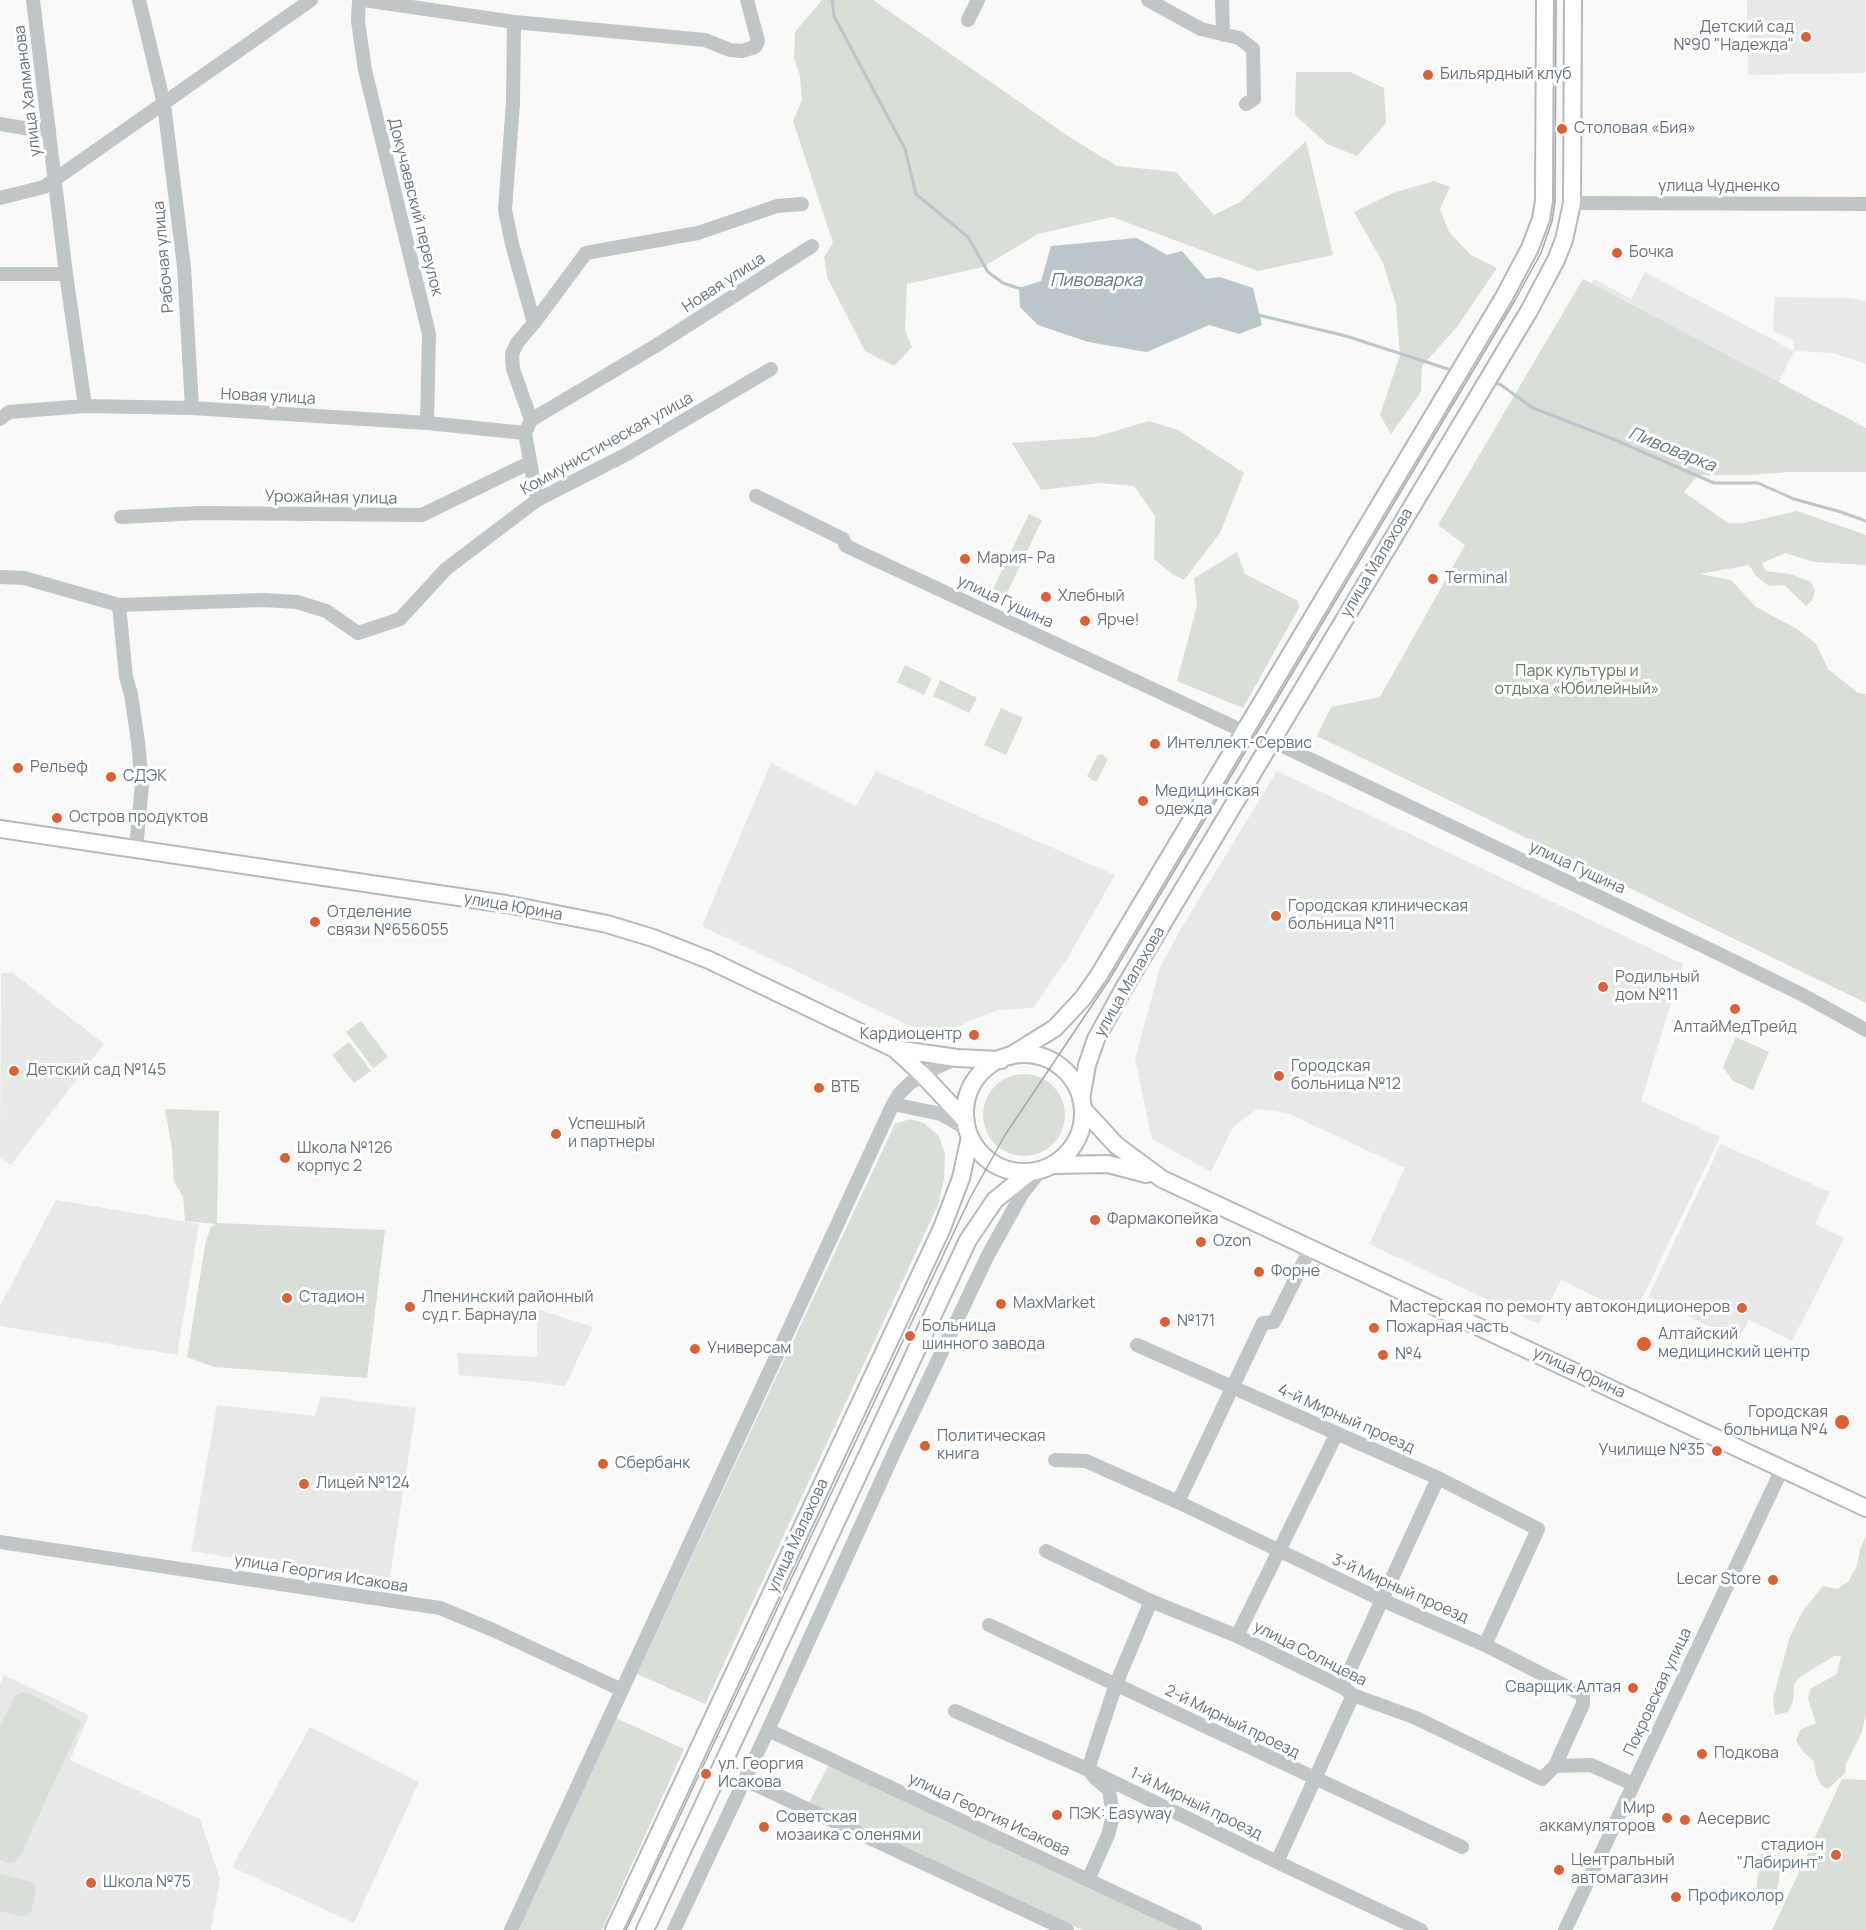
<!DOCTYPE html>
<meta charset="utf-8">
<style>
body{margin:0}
canvas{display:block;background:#f9f9f7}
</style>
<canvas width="1866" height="1930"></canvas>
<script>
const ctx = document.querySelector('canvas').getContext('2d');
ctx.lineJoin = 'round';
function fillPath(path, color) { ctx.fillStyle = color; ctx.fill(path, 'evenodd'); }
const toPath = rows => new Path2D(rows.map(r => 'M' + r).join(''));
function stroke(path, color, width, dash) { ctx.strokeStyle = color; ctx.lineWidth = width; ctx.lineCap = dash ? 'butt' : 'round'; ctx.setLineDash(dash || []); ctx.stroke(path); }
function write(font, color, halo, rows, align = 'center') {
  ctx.font = font + ' Manrope,sans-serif'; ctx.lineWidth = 6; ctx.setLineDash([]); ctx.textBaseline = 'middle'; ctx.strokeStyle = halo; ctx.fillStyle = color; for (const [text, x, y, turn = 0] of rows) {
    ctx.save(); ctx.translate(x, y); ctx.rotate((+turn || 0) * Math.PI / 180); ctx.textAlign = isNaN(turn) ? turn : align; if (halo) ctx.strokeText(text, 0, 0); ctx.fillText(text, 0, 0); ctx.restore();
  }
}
fillPath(toPath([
 [1747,0,1865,0,1865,73,1748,75],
 [1645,272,1794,351,1793,340,1773,331,1775,297,1850,298,1866,301,1866,364,1833,353,1794,351,1755,429,1576,313,1594,279,1631,299],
 [771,763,856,806,876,771,1115,875,1067,959,1033,1008,998,1010,966,1022,941,1041,702,926],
 [1277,771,1683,964,1641,1101,1720,1137,1634,1315,1561,1280,1539,1324,1369,1244,1405,1168,1287,1113,1257,1109,1233,1127,1211,1172,1152,1139,1135,1059,1160,967,1182,927],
 [1,973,13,973,104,1044,11,1165,0,1158],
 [1721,1144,1830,1192,1815,1224,1844,1238,1792,1341,1749,1320,1738,1340,1648,1297],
 [56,1200,199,1224,177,1355,0,1326,0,1306],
 [537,1309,593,1327,565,1386,528,1381,459,1375,457,1353,537,1357],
 [321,1396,416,1408,389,1583,191,1551,217,1405,315,1416],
 [4,1675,89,1715,70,1760,200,1819,220,1879,211,1930,0,1930,0,1684],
 [310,1727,419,1782,354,1923,232,1867]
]), '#e7e8e8');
fillPath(toPath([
 [822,0,873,0,1074,140,1117,166,1176,172,1214,215,1240,202,1306,141,1333,255,1258,271,1112,217,1038,234,983,267,907,284,905,331,912,347,894,366,865,351,827,277,824,257,833,243,793,121,802,100,800,75,794,58,795,32],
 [1296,72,1350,72,1384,88,1386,123,1357,156,1327,144,1295,115],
 [1434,181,1450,187,1440,209,1449,232,1471,255,1497,268,1457,327,1422,366,1421,392,1391,434,1380,415,1400,355,1396,305,1383,263,1354,212,1393,193],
 [1583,279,1866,428,1866,472,1788,472,1750,475,1698,475,1684,492,1728,523,1744,523,1797,511,1866,535,1866,565,1814,562,1785,553,1762,563,1766,571,1790,574,1811,582,1815,590,1812,601,1806,606,1784,585,1769,586,1756,576,1749,565,1700,574,1731,580,1756,607,1799,630,1816,644,1828,669,1858,693,1866,694,1866,1003,1317,736,1331,707,1380,697,1465,545,1438,525],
 [1149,421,1178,430,1244,473,1220,533,1184,580,1172,574,1154,559,1155,516,1134,486,1100,483,1041,490,1012,443,1095,437],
 [1029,514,1042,520,1006,595,993,589],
 [1237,552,1245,574,1298,601,1299,608,1243,708,1177,681,1197,606,1194,578],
 [905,665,932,678,924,695,897,682],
 [940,680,977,698,969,713,933,696],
 [1001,708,1023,718,1006,755,984,745],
 [1102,754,1108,759,1097,781,1093,781,1087,776,1098,755],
 [361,1021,388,1057,373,1068,346,1032],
 [1736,1037,1769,1052,1753,1090,1733,1081,1723,1067],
 [349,1042,371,1071,354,1083,332,1055],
 '983 1115a41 41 0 1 1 82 0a41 41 0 1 1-82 0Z',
 [165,1109,219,1111,217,1223,385,1230,367,1378,214,1367,187,1357,206,1240,211,1227,216,1224,185,1221,183,1196,174,1182,172,1149],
 [910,1119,924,1123,939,1136,945,1154,944,1179,938,1205,705,1704,637,1674,895,1124],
 [1866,1536,1866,1714,1862,1732,1846,1764,1845,1773,1828,1789,1821,1785,1816,1774,1814,1761,1805,1754,1796,1741,1800,1730,1816,1723,1808,1699,1810,1689,1837,1674,1841,1656,1834,1656,1800,1677,1794,1684,1793,1702,1788,1712,1775,1715,1773,1699,1789,1639,1802,1612,1823,1586,1837,1589,1848,1582,1857,1566,1860,1549],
 [21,1692,29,1693,78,1719,81,1724,20,1856,14,1862,7,1863,0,1860,0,1727,15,1696],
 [616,1718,684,1749,602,1930,519,1930],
 [829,1764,1184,1930,1082,1930,809,1803],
 [1842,1779,1866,1780,1866,1930,1772,1930],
 [1761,1854,1782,1856,1777,1893,1756,1890],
 [0,1874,31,1882,35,1885,36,1891,31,1912,27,1916,22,1916,0,1911]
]), '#d9ded6');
fillPath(toPath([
 [1137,238,1167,255,1182,251,1206,279,1220,277,1253,288,1262,325,1239,334,1209,325,1147,352,1088,342,1038,325,1020,307,1019,288,1041,281,1051,246]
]), '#bcc5ca');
stroke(toPath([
 [832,0,834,16,905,149,916,194,968,237,988,272,1003,283,1021,289],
 [1258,315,1346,336,1448,369],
 [1492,382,1501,385,1533,408,1613,439,1714,483,1758,483,1794,499,1841,512,1866,521]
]), '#bcc5ca', 3);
const major = toPath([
 [0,829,506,904,607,924,653,938,709,960,895,1049,957,1058,1001,1060],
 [896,1050,923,1075,966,1121],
 '965 1113a59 59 0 1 1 118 0a59 59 0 1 1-118 0Z',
 [1010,1056,1055,1028,1083,998,1099,975,1504,297,1530,248,1541,219,1544,201,1545,0],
 [1081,1099,1087,1065,1096,1039,1124,988,1529,311,1556,260,1564,240,1572,203,1573,0],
 [1083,1109,1116,1145,1162,1179,1866,1508],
 [1053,1165,1108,1164,1146,1174],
 [614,1930,942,1228,961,1178,970,1137],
 [645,1930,968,1240,995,1200,1030,1172]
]);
stroke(major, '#b4b9bd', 20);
stroke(toPath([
 [33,0,66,274],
 [139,0,164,104,184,267,192,408],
 [359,0,358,21,365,70,429,334,427,423],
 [364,0,514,22,705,40,730,50,742,51,755,47,758,41,747,0],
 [1148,0,1201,29,1239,38,1253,49,1254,99,1246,104],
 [1222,0,1223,35],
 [968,20,978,0],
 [514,22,513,103,505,210,512,244,534,323,517,343,512,354,513,369,531,420,525,433,537,500],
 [0,124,36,130,49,129],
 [0,198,44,187,311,0],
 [1572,203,1866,204],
 [0,274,66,274,85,406],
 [534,323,586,253,698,233,777,206,802,204],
 [0,419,9,412,85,406,192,408,427,423,525,433],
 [531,420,657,345,812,246],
 [756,496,843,539,846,546,1245,732],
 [121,517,200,513,422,515,529,463],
 [0,577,24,578,119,605,263,600,297,602,326,611,358,633,400,619,446,569,537,500,627,454,771,369],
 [119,605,126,677,131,694,138,742,142,784,136,849],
 [1272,741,1709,949,1801,994,1866,1030],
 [893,1104,941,1114,967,1129],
 [1137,1345,1438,1478,1538,1529,1485,1645],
 [1055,1460,1086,1461,1178,1502,1382,1600,1485,1645,1583,1695,1583,1704,1555,1766,1591,1765,1633,1784],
 [1178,1502,1263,1323,1274,1322,1310,1249],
 [0,1542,440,1608,493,1630,622,1690],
 [1046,1551,1151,1601,1237,1636,1342,1687,1353,1695,1416,1718,1542,1779,1555,1766],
 [989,1625,1462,1847],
 [1237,1636,1336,1435],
 [1342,1687,1438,1478],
 [955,1711,1089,1770,1277,1862,1421,1930],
 [768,1730,1195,1930],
 [745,1780,1067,1930],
 [1277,1862,1353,1695],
 [1088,1880,1108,1835,1113,1816,1109,1790,1095,1778,1089,1770,1089,1766,1116,1684,1151,1601],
 [511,1930,893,1104,899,1094,910,1083,937,1067,957,1058],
 [674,1930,768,1730,898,1444,988,1255,1022,1194,1041,1170],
 [1565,1930,1782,1469]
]), '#c0c5c8', 14);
stroke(major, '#fff', 16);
stroke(toPath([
 [626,1930,970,1198,1005,1135,1109,980,1514,302,1541,253,1552,221,1555,202,1556,0]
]), '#a2a9ae', 1.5);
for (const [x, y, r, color] of [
 [1806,37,6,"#da6036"],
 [1428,75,6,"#da6036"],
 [1562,129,6,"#da6036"],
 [1617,253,6,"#da6036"],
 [965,559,6,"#da6036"],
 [1433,579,6,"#da6036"],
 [1046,597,6,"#da6036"],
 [1085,621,6,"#da6036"],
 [1155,744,6,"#da6036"],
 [18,768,6,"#da6036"],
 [111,777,6,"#da6036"],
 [1143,801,6,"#da6036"],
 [57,818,6,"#da6036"],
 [1276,916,6,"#da6036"],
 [315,922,6,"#da6036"],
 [1603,987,6,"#da6036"],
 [1735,1009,6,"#da6036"],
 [974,1035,6,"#da6036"],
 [14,1071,6,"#da6036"],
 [1279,1076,6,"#da6036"],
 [819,1088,6,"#da6036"],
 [556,1134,6,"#da6036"],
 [285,1158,6,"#da6036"],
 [1095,1220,6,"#da6036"],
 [1201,1242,6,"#da6036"],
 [1259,1272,6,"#da6036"],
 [287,1298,6,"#da6036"],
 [1001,1304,6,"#da6036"],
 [410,1307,6,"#da6036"],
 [1742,1308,6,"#da6036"],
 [1165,1322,6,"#da6036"],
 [1374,1328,6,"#da6036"],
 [910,1336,6,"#da6036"],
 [1644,1344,8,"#da6036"],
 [695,1349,6,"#da6036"],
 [1383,1355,6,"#da6036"],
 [1842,1422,8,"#da6036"],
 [925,1446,6,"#da6036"],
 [1717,1451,6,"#da6036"],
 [603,1464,6,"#da6036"],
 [304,1484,6,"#da6036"],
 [1773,1580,6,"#da6036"],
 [1633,1688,6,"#da6036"],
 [1702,1754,6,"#da6036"],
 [706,1774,6,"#da6036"],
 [1057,1815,6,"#da6036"],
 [1667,1818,6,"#da6036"],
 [1685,1820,6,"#da6036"],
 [764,1827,6,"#da6036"],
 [1836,1855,6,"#da6036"],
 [1559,1870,6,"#da6036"],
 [91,1883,6,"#da6036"],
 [1676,1897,6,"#da6036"]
]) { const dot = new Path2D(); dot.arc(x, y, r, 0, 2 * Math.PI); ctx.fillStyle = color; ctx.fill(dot); stroke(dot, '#fff', 2); }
write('16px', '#667480', '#fff', [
 ["Детский сад",1794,28,"right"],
 ["№90 \"Надежда\"",1794,46,"right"],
 ["Бильярдный клуб",1440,75],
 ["Столовая «Бия»",1574,129],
 ["Бочка",1629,253],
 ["Мария- Ра",977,559],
 ["Terminal",1445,579],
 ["Хлебный",1058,597],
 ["Ярче!",1097,621],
 ["Интеллект-Сервис",1167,744],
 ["Рельеф",30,768],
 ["СДЭК",123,777],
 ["Медицинская",1155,792],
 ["одежда",1155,810],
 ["Остров продуктов",69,818],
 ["Городская клиническая",1288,907],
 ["больница №11",1288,925],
 ["Отделение",327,913],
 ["связи №656055",327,931],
 ["Родильный",1615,978],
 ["дом №11",1615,996],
 ["АлтайМедТрейд",1735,1028,"center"],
 ["Кардиоцентр",962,1035,"right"],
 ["Городская",1291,1067],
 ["больница №12",1291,1085],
 ["Детский сад №145",26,1071],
 ["ВТБ",831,1088],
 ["Успешный",568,1125],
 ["и партнеры",568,1143],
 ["Школа №126",297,1149],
 ["корпус 2",297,1167],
 ["Фармакопейка",1107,1220],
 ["Ozon",1213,1242],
 ["Форне",1271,1272],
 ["Стадион",299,1298],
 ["Лпенинский районный",422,1298],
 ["суд г. Барнаула",422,1316],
 ["MaxMarket",1013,1304],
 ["Мастерская по ремонту автокондиционеров",1730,1308,"right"],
 ["№171",1177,1322],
 ["Больница",922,1327],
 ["шинного завода",922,1345],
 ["Пожарная часть",1386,1328],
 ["Алтайский",1658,1335],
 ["медицинский центр",1658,1353],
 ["Универсам",707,1349],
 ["№4",1395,1355],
 ["Городская",1828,1413,"right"],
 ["больница №4",1828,1431,"right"],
 ["Политическая",937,1437],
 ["книга",937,1455],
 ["Училище №35",1705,1451,"right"],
 ["Сбербанк",615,1464],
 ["Лицей №124",316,1484],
 ["Lecar Store",1761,1580,"right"],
 ["Сварщик Алтая",1621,1688,"right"],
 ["Подкова",1714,1754],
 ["ул. Георгия",718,1765],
 ["Исакова",718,1783],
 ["Мир",1655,1809,"right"],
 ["аккамуляторов",1655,1827,"right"],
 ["ПЭК: Easyway",1069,1815],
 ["Советская",776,1818],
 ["мозаика с оленями",776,1836],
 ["Аесервис",1697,1820],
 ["стадион",1824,1846,"right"],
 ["\"Лабиринт\"",1824,1864,"right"],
 ["Центральный",1571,1861],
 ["автомагазин",1571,1879],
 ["Школа №75",103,1883],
 ["Профиколор",1688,1897]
], 'left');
write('16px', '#667480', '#fff', [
 ["улица Халманова",28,91,-97],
 ["улица Чудненко",1719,187],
 ["Докучаевский переулок",415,207,76],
 ["Рабочая улица",164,257,-95],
 ["Новая улица",724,283,-33],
 ["Новая улица",268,397,3],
 ["Коммунистическая улица",607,444,-29],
 ["Урожайная улица",331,498,1],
 ["улица Малахова",1377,563,-59],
 ["улица Гущина",1005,602,25],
 ["улица Гущина",1577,868,25],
 ["улица Юрина",513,907,10],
 ["улица Малахова",1130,982,-60],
 ["улица Юрина",1579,1373,25],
 ["4-й Мирный проезд",1346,1419,24],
 ["улица Малахова",798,1536,-65],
 ["улица Георгия Исакова",321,1574,9],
 ["3-й Мирный проезд",1400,1589,24],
 ["улица Солнцева",1310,1654,27],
 ["Покровская улица",1658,1692,-65],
 ["2-й Мирный проезд",1232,1722,26],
 ["1-й Мирный проезд",1196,1804,26],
 ["улица Георгия Исакова",989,1815,25]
]);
write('16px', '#677864', '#fff', [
 ["Парк культуры и",1577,672],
 ["отдыха «Юбилейный»",1577,690]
]);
write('italic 18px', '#667981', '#fff', [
 ["Пивоварка",1096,281],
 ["Пивоварка",1672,450,22]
]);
</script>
